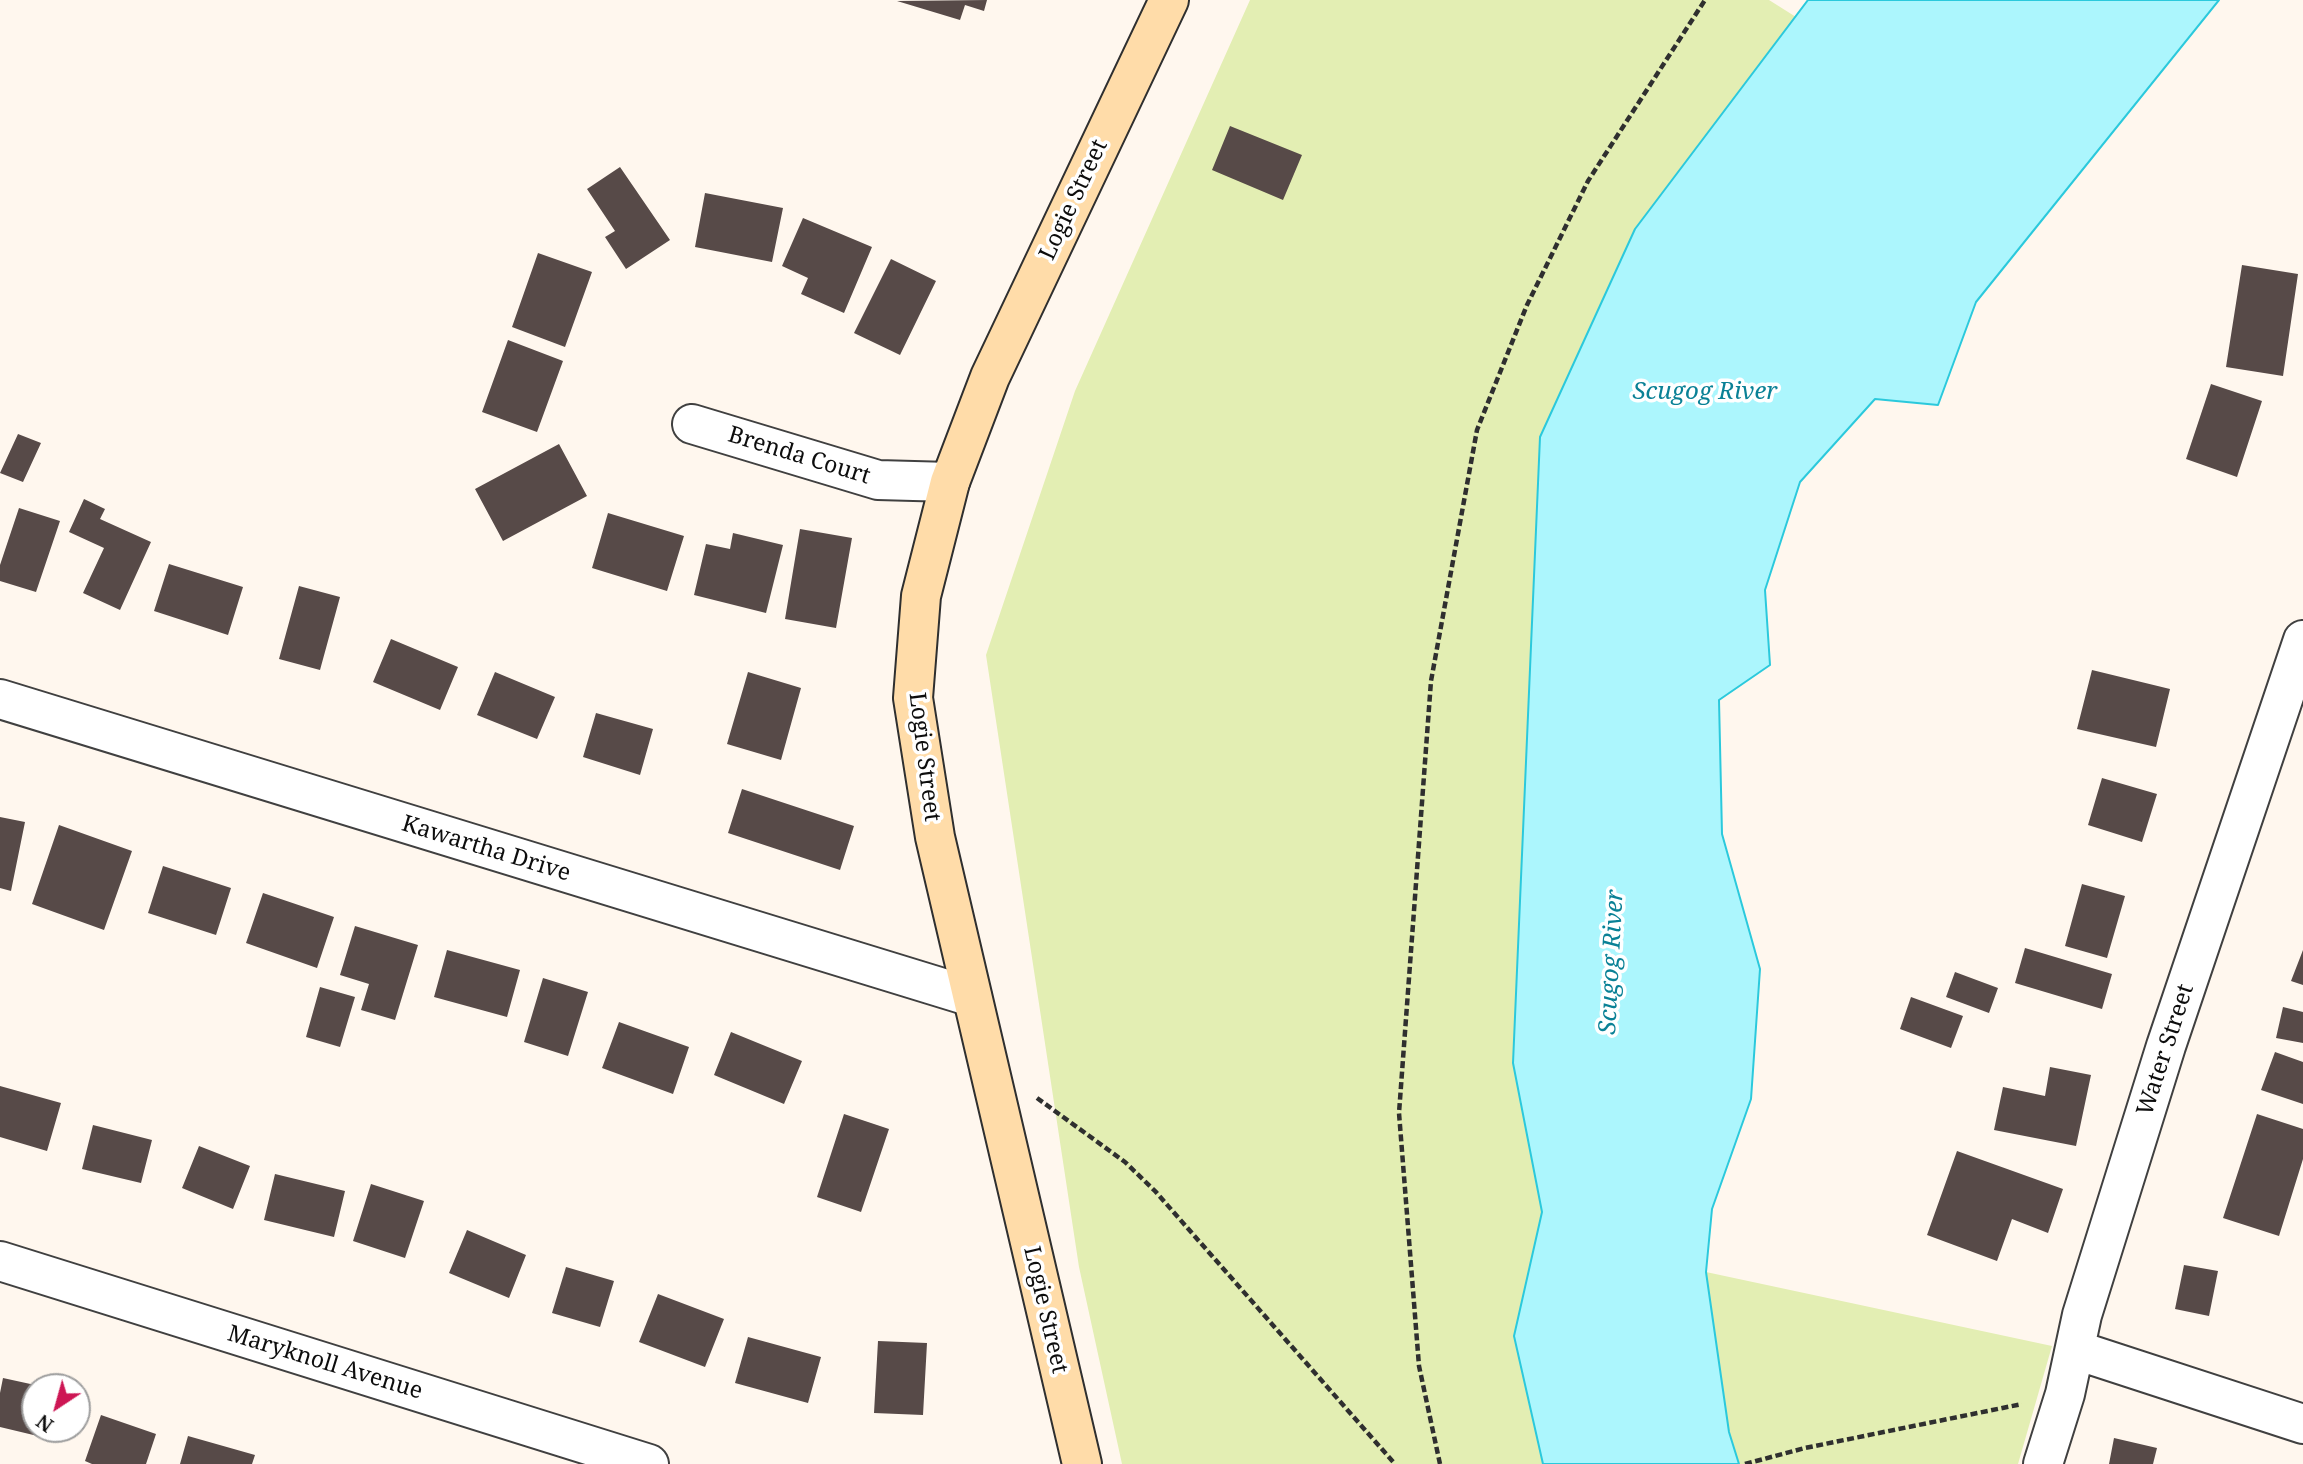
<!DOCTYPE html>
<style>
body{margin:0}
#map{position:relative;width:2303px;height:1464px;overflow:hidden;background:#fff7ee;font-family:"Noto Serif",serif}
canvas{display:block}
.north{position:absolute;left:21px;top:1373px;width:70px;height:70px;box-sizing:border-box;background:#fff;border:2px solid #9e9e9e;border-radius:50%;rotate:216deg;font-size:19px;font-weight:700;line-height:28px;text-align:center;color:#0d0d0d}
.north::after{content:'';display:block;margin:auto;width:24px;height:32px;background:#cd1654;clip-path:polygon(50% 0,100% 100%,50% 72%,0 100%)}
</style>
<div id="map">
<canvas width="2303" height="1464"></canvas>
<div class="north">N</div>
</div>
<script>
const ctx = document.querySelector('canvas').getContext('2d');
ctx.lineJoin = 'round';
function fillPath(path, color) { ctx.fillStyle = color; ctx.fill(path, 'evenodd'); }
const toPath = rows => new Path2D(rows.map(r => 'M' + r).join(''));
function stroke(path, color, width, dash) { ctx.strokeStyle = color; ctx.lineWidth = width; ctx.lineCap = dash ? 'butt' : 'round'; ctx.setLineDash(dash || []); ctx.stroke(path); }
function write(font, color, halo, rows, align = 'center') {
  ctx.font = font + ' "Noto Serif",serif'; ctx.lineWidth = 7; ctx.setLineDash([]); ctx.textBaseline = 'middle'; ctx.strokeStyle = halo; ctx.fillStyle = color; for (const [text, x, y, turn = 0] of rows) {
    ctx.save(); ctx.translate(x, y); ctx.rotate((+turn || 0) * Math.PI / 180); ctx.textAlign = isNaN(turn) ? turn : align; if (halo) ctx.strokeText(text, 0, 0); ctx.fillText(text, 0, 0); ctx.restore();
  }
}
fillPath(toPath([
 [1250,0,1769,0,1796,17,1635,229,1513,1063,1542,1212,1514,1336,1543,1464,1122,1464,1079,1267,986,655,1075,391],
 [1706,1272,2052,1346,2018,1464,1739,1464,1729,1432]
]), '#e3eeb3');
const water = toPath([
 [1808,0,2219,0,1976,302,1938,405,1875,399,1800,482,1765,590,1770,665,1719,700,1722,834,1760,969,1751,1099,1712,1209,1706,1272,1729,1432,1739,1464,1543,1464,1514,1336,1542,1212,1513,1063,1540,437,1635,229,1808,0]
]);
fillPath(water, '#acf6fd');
stroke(water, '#2bc9dc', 2);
fillPath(toPath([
 [987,0,984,11,965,5,960,20,897,1],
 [1230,126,1302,155,1283,200,1212,170],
 [620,167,670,240,626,269,605,237,615,231,587,189],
 [705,193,783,208,772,262,695,247],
 [803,218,872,247,844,313,801,294,808,278,782,266],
 [538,253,592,272,565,347,512,327],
 [891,259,936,281,900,355,854,333],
 [2242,265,2298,274,2283,376,2226,367],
 [508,340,563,361,537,432,482,412],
 [2211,384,2262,401,2237,477,2186,459],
 [18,434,41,443,23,482,0,473],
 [559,444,587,496,503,541,475,489],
 [84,499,105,509,100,519,151,542,120,610,83,593,104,548,69,532],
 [19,508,60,521,36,592,0,581,0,565],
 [608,513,684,536,667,591,592,568],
 [800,529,852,538,836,628,785,619],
 [733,533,783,545,766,613,694,595,706,544,730,549],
 [169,564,243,587,228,635,154,611],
 [299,586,340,597,320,670,279,659],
 [391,639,458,667,440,710,373,682],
 [2092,670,2170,689,2156,747,2077,729],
 [495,672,555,697,537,739,477,715],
 [748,672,801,688,781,760,727,744],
 [596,713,653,729,640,775,583,757],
 [2102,778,2157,794,2142,842,2088,825],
 [742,789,854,826,840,870,728,833],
 [0,817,25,822,11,891,0,888],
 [59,825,132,851,104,930,32,904],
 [163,866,231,888,216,935,148,913],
 [2082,884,2125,896,2107,958,2065,946],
 [263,893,334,917,317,968,246,943],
 [355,926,418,945,395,1020,361,1010,369,984,340,975],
 [2025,948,2112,974,2102,1009,2015,983],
 [447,950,520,970,507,1017,434,997],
 [2303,950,2303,985,2291,981],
 [1955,972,1998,988,1989,1013,1946,997],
 [543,978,588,992,568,1056,524,1042],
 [320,987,355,997,340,1047,306,1037],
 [1911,997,1963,1016,1951,1048,1900,1029],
 [2283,1007,2303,1012,2303,1043,2276,1038],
 [619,1022,689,1047,673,1094,602,1068],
 [731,1032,802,1061,784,1104,714,1075],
 [2275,1052,2303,1062,2303,1104,2261,1090],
 [2050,1067,2091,1075,2076,1146,1994,1130,2003,1087,2045,1096],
 [0,1086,61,1103,47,1151,0,1137],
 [844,1114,889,1129,861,1212,817,1197],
 [2257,1114,2303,1129,2303,1159,2279,1236,2223,1218],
 [93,1125,152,1140,141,1183,82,1169],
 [199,1146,250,1166,233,1209,182,1188],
 [1957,1151,2063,1189,2048,1233,2012,1219,1997,1261,1927,1235],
 [275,1174,345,1191,334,1237,264,1220],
 [371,1184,424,1201,405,1258,353,1241],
 [467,1230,526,1255,509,1298,449,1273],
 [2184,1265,2218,1271,2209,1316,2175,1309],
 [566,1267,614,1281,600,1327,552,1313],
 [658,1294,724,1319,705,1367,639,1342],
 [748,1337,821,1357,808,1403,735,1383],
 [878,1341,927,1343,923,1415,874,1413],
 [3,1378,35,1385,35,1429,48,1429,46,1438,0,1427,0,1393],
 [101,1415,156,1434,146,1464,92,1464,85,1461],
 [188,1436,255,1455,252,1464,180,1464],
 [2114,1438,2157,1448,2153,1464,2109,1464]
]), '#574a48');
const street = toPath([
 [692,424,878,480,950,482],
 [0,699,972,997],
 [0,1261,649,1464],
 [2076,1350,2303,1424],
 [2043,1464,2065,1394,2082,1315,2166,1046,2303,640]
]);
const secondary = toPath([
 [1082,1464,935,837,913,698,921,596,950,482,990,377,1169,0]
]);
stroke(street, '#404040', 42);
stroke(secondary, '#2f2f2f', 42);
stroke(toPath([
 [1037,1098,1125,1162,1155,1191,1395,1464],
 [1440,1464,1419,1366,1399,1113,1431,681,1477,430,1527,305,1588,181,1705,0],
 [1745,1464,1805,1448,2022,1404]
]), '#2f2f2f', 4.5, [7, 3.5]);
stroke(street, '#fff', 38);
stroke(secondary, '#ffdca9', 38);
write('23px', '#0d0d0d', '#fff', [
 ["Logie Street",1074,200,-65],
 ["Brenda Court",799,456,17],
 ["Logie Street",924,757,83],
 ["Kawartha Drive",486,849,17],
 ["Water Street",2166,1050,-72],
 ["Logie Street",1045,1310,77],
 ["Maryknoll Avenue",325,1363,17]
]);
write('italic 24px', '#0a8196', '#fff', [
 ["Scugog River",1705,392],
 ["Scugog River",1612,962,-87]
]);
</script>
